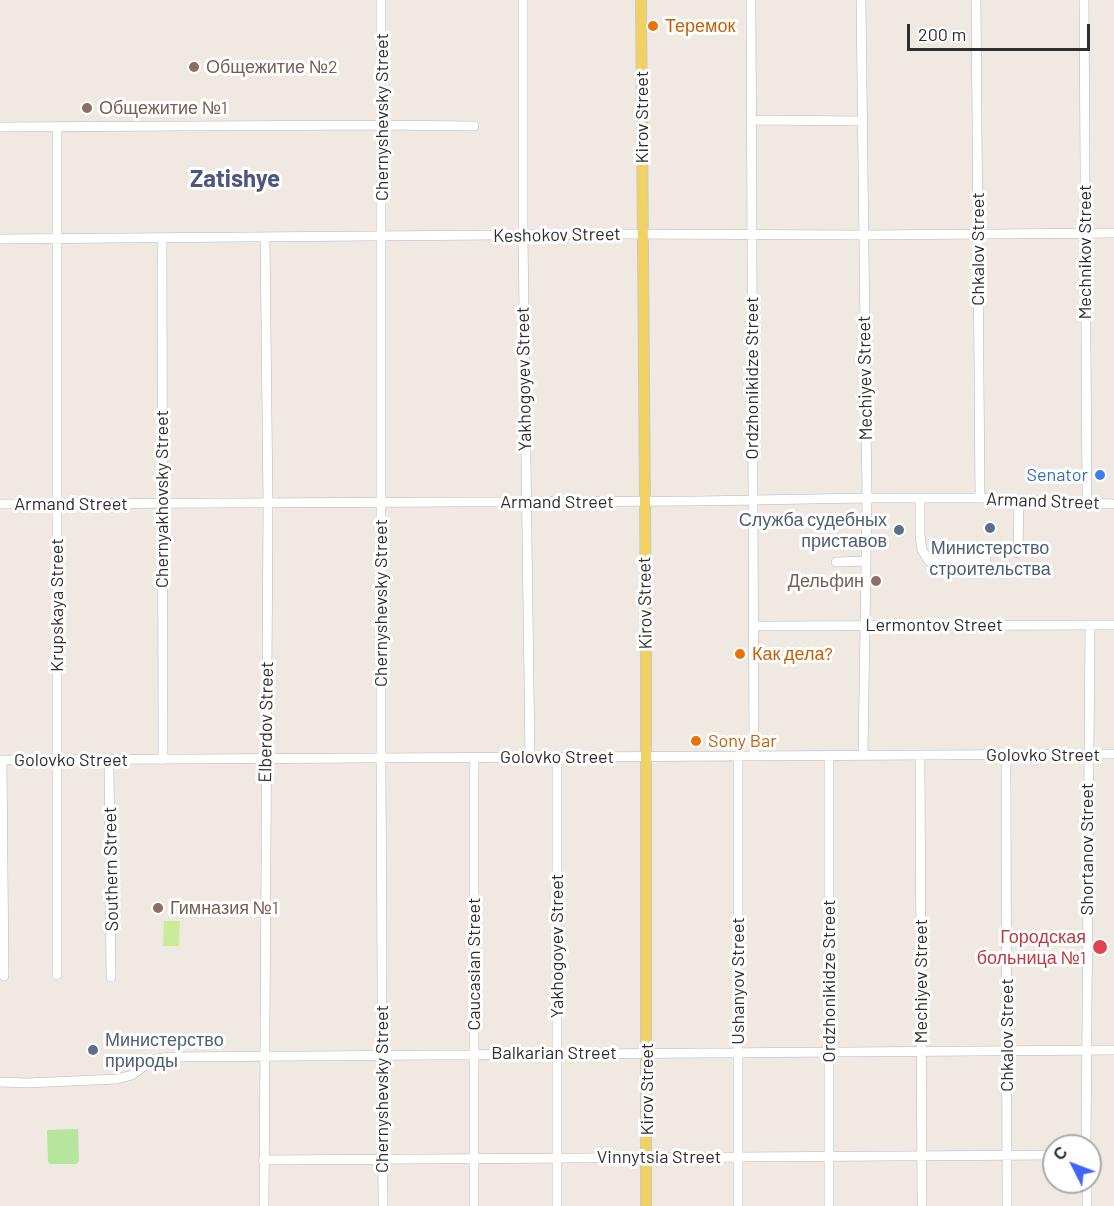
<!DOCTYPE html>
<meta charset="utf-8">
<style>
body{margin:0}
#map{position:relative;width:1114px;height:1206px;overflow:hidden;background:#efe9e1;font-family:Barlow,sans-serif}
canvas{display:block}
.north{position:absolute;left:1042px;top:1134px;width:60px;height:60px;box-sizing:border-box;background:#fff;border:2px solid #ababab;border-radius:50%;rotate:312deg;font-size:16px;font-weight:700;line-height:24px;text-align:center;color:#2e2e2e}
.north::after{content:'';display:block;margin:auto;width:21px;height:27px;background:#4264fb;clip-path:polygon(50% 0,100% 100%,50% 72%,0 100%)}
.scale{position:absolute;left:907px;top:24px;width:183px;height:27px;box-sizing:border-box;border:3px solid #2e2e2e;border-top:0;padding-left:8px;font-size:18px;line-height:21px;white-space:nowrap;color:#2e2e2e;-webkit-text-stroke:4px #fff;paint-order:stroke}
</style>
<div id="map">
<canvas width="1114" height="1206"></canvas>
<div class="north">С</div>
<div class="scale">200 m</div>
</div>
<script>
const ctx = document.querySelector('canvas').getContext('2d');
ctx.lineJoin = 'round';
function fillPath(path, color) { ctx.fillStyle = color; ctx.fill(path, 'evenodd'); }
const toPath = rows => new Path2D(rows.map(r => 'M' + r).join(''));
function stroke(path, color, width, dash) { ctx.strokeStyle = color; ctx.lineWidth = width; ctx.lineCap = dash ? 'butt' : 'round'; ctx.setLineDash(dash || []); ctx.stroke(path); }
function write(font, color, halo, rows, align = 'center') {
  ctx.font = font + ' Barlow,sans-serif'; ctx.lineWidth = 6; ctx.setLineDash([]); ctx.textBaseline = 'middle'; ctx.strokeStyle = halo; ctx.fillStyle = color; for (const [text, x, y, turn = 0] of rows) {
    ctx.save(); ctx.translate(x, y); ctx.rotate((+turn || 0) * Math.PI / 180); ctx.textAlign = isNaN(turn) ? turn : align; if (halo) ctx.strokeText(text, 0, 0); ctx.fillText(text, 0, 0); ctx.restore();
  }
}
fillPath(toPath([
 [78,1129,79,1161,76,1164,50,1164,48,1162,47,1130]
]), '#b6e59e');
fillPath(toPath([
 [164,921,180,921,179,946,163,946]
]), '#c9ec9a');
const minor = toPath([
 [381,0,381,758,383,1206],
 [523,0,523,236,530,758],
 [751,0,754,756],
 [861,0,867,498,863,755],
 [976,0,980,498],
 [1084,0,1087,503],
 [751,120,863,121],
 [0,127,381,125,474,126],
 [162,238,163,760],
 [0,239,620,234,864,235,1114,233],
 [920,498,920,536,922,550,929,561,986,560],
 [0,504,699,501,867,498,980,498,1114,504],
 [1018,553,1019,500],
 [836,562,865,561],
 [753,626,1114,625],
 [920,755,922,1206],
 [1006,755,1007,1206],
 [738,756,738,1206],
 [829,756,829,1206],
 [557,757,557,1206],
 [0,760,1114,754],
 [2,760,4,976],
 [109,760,111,977],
 [57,975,57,127],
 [0,1082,27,1083,117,1079,132,1075,152,1060,168,1057,1114,1050],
 [1086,1146,1090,625],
 [263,1160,1054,1155],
 [1087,1182,1087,1206],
 [264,1206,268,503,265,237],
 [474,1206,474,758]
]);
const major = toPath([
 [641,0,646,627,646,1206]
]);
stroke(minor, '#b4b7c1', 10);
stroke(major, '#c9c9c9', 12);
stroke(minor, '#fff', 9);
stroke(major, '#f2d163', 10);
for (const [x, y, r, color] of [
 [653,26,6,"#e8710a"],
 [194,67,6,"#8d6e63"],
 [87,108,6,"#8d6e63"],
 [1100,475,6,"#3f7fe0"],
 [990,528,6,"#5c6f8a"],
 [899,530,6,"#5c6f8a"],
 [876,581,6,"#8d6e63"],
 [740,654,6,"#e8710a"],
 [696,741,6,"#e8710a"],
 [158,908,6,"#8d6e63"],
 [1100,947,8,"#e0444e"],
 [93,1050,6,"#5c6f8a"]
]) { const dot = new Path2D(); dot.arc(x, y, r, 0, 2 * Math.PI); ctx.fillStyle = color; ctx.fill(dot); stroke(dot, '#fff', 2); }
write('18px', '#c56008', '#fff', [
 ["Теремок",665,26],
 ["Как дела?",752,654],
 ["Sony Bar",708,741]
], 'left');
write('18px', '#785e54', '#fff', [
 ["Общежитие №2",206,67],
 ["Общежитие №1",99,108],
 ["Дельфин",864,581,"right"],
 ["Гимназия №1",170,908]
], 'left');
write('18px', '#2e2e2e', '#fff', [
 ["Chernyshevsky Street",382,117,-90],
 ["Kirov Street",642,117,-90],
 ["Keshokov Street",557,235,-1],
 ["Chkalov Street",978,249,-90],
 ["Mechnikov Street",1085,252,-90],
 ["Ordzhonikidze Street",752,378,-90],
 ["Mechiyev Street",865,378,-91],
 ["Yakhogoyev Street",524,379,-91],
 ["Chernyakhovsky Street",162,499,-90],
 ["Armand Street",1043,501,2],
 ["Armand Street",557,502],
 ["Armand Street",71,504],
 ["Chernyshevsky Street",381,603,-90],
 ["Kirov Street",645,603,-91],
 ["Krupskaya Street",57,605,-90],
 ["Lermontov Street",934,625],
 ["Elberdov Street",266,722,-89],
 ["Golovko Street",1043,755],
 ["Golovko Street",557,757],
 ["Golovko Street",71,760],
 ["Shortanov Street",1087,849,-90],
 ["Southern Street",111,869,-91],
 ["Yakhogoyev Street",557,946,-90],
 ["Caucasian Street",474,964,-90],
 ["Ushanyov Street",738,981,-90],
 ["Ordzhonikidze Street",829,981,-90],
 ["Mechiyev Street",921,981,-90],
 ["Chkalov Street",1007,1035,-90],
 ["Balkarian Street",554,1053],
 ["Chernyshevsky Street",382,1089,-90],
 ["Kirov Street",647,1089,-90],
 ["Vinnytsia Street",659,1157]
]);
write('18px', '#366cbe', '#fff', [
 ["Senator",1088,475]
], 'right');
write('18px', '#4e5e75', '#fff', [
 ["Служба судебных",887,520],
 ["приставов",887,541],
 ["Министерство",990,548,"center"],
 ["строительства",990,569,"center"],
 ["Министерство",105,1040,"left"],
 ["природы",105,1061,"left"]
], 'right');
write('18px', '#be3a42', '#fff', [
 ["Городская",1086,937],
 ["больница №1",1086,958]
], 'right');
write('bold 24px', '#4d5680', '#fff', [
 ["Zatishye",235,179]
]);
</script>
